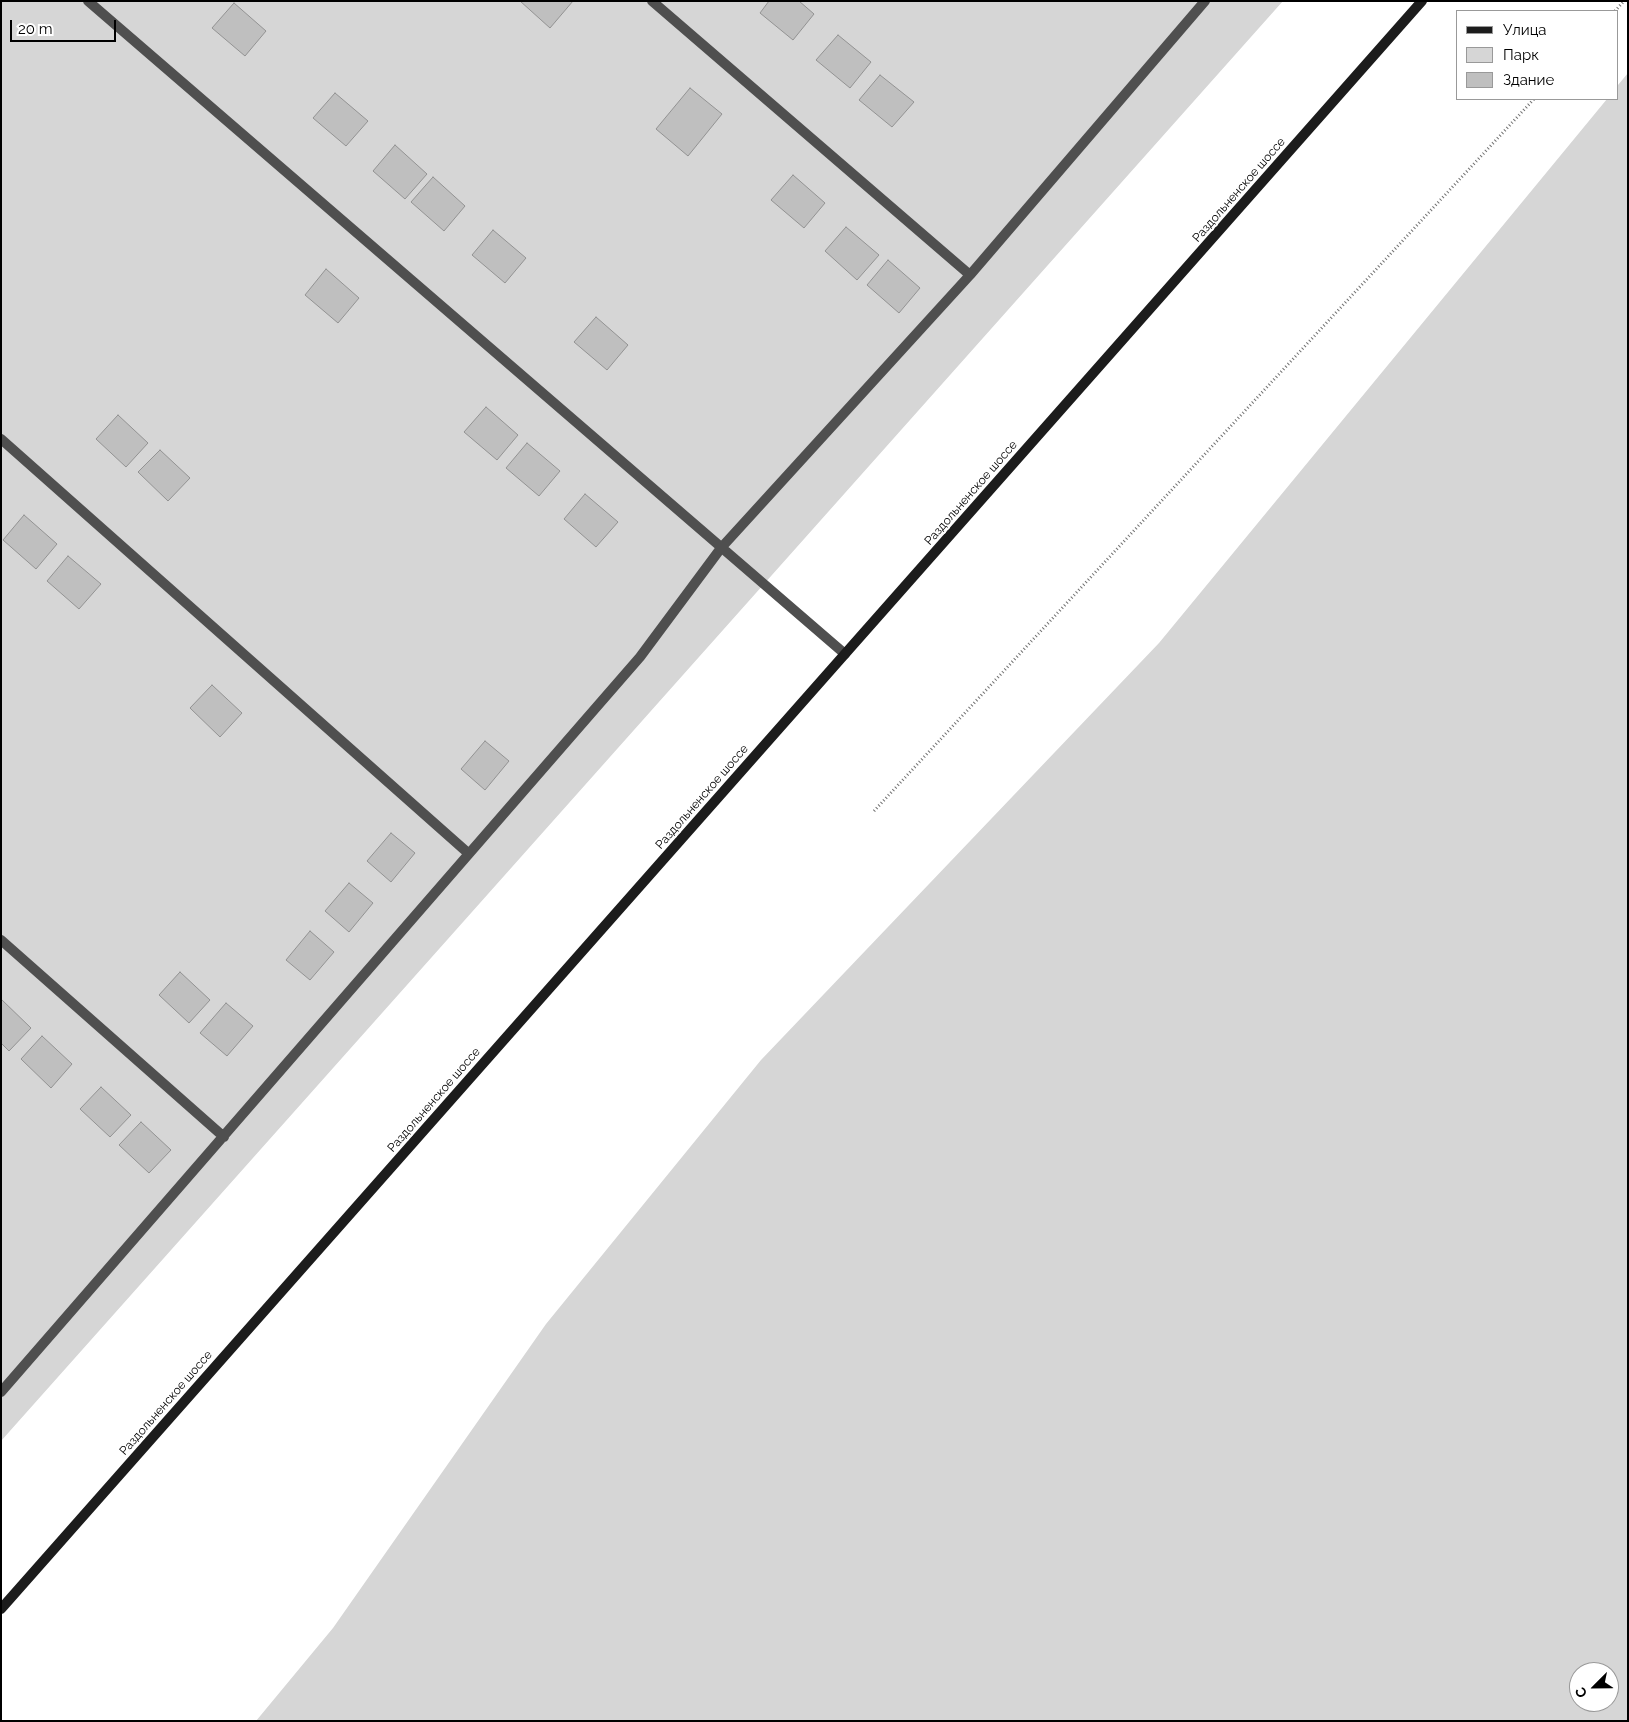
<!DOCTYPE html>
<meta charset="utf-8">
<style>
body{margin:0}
#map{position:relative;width:1629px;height:1722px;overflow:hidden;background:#fff;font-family:Raleway,sans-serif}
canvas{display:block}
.frame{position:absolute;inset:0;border:2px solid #000;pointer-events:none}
.legend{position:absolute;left:1456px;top:10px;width:162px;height:90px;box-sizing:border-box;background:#fff;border:1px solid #999;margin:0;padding:6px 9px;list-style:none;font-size:15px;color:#000}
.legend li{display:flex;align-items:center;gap:10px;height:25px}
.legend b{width:25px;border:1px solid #999}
.north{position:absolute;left:1569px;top:1662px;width:50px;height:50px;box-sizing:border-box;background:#fff;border:1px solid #999;border-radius:50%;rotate:247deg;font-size:14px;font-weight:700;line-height:20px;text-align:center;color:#000}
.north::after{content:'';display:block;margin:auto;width:18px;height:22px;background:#000;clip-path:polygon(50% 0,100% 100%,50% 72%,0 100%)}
.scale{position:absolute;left:10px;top:20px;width:106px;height:22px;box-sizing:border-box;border:2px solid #000;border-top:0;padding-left:6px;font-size:15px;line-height:18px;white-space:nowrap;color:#000;-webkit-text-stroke:4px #fff;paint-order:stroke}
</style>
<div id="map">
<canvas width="1629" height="1722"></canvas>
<div class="frame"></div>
<ul class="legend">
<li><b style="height:6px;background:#1c1c1c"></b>Улица</li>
<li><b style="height:14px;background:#d6d6d6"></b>Парк</li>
<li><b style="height:14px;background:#bfbfbf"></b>Здание</li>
</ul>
<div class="north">С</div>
<div class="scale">20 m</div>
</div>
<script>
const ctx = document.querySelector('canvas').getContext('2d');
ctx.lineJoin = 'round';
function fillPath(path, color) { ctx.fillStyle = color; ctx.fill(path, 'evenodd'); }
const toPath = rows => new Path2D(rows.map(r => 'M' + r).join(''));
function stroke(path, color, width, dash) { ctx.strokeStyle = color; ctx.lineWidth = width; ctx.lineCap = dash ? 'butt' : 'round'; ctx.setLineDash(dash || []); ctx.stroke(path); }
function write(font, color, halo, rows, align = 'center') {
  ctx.font = font + ' Raleway,sans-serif'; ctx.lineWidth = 4; ctx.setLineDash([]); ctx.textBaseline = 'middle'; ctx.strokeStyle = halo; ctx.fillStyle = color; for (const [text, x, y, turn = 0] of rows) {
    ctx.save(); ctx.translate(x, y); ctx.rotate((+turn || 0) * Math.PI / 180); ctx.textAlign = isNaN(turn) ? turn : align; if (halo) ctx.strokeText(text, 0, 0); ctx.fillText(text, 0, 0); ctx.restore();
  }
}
fillPath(toPath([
 [1,1,1283,1,1,1441],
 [1628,73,1628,1721,256,1721,333,1628,546,1324,761,1060,1159,643,1607,99,1618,99,1618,85],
 [1579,1672,1609,1672,1609,1702,1579,1702]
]), '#d6d6d6');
const building = toPath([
 [520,1,573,1,550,28,520,1],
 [769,1,799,1,814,14,793,40,760,13,769,1],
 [234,3,266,31,245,56,212,28,234,3],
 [838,35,871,62,850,88,816,60,838,35],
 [880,75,914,102,892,127,859,100,880,75],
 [690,88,722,114,688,156,656,129,690,88],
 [335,93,368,121,346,146,313,118,335,93],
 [395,145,427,174,405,199,373,171,395,145],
 [793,175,825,203,804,228,771,200,793,175],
 [433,177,465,206,444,231,411,202,433,177],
 [846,227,879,255,857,280,825,251,846,227],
 [493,230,526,258,505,283,472,255,493,230],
 [888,260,920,288,899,313,867,285,888,260],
 [326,269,359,298,338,323,305,295,326,269],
 [596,317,628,345,607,370,574,342,596,317],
 [486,407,518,435,497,460,464,432,486,407],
 [118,415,148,443,126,467,96,439,118,415],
 [527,443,560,471,539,496,506,468,527,443],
 [160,450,190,478,168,501,138,472,160,450],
 [585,494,618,522,596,547,564,519,585,494],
 [24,515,57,544,36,569,3,540,24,515],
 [68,556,101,584,79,609,47,581,68,556],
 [212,685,242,713,220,737,190,708,212,685],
 [485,741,509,761,485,790,461,769,485,741],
 [391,833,415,853,391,882,367,861,391,833],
 [349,883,373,903,349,932,325,911,349,883],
 [310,931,334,952,310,980,286,960,310,931],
 [180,972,210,1000,189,1023,159,995,180,972],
 [1,999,31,1028,9,1051,1,1043,1,999],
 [226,1003,253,1026,227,1056,200,1033,226,1003],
 [42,1036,72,1064,51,1088,21,1059,42,1036],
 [101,1087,131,1115,110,1137,80,1109,101,1087],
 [141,1122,171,1150,149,1173,119,1145,141,1122]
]);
fillPath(building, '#bfbfbf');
stroke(building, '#939393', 1);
stroke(toPath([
 [1615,11,1624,1],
 [874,811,1534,99]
]), '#717171', 3, [1, 2.5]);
stroke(toPath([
 [88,1,845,654],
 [652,1,970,275],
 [1,439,468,853],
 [1,940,224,1137],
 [1,1392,640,657,721,548,970,275,1205,1]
]), '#4f4f4f', 10);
stroke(toPath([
 [1,1609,1422,1]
]), '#1c1c1c', 10);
write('12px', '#000', '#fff', [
 ["Раздольненское шоссе",1239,190,-49],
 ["Раздольненское шоссе",971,493,-49],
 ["Раздольненское шоссе",702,797,-49],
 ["Раздольненское шоссе",434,1100,-49],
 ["Раздольненское шоссе",166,1403,-49]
]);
</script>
